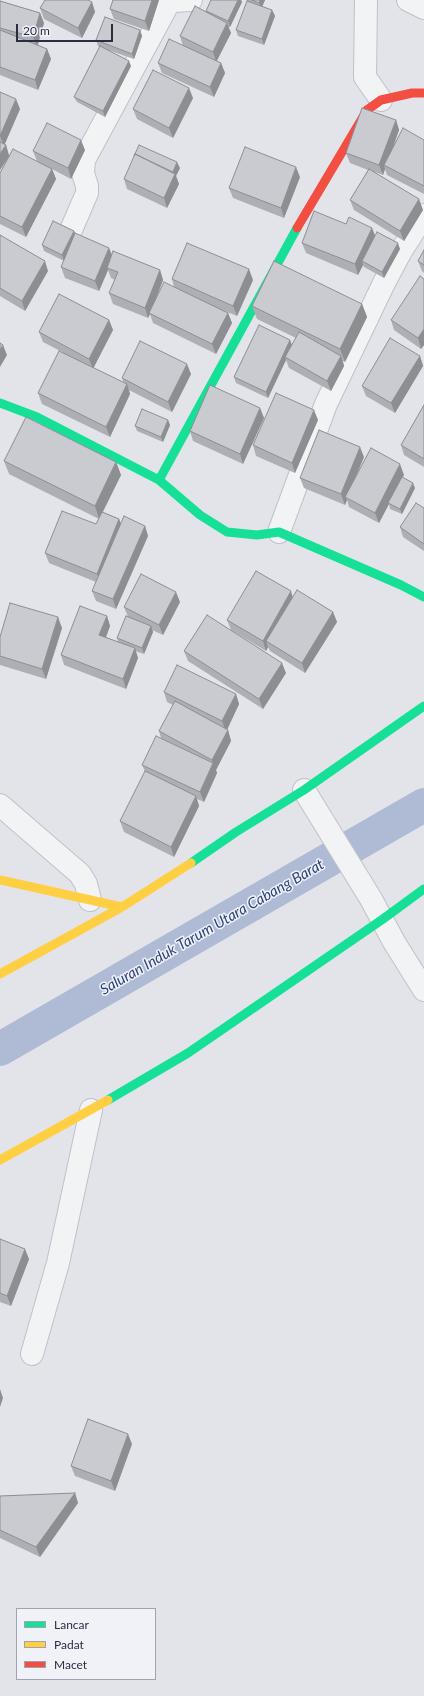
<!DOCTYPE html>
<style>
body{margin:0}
#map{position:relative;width:424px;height:1696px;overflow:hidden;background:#e3e4e9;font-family:Lato,sans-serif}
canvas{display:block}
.legend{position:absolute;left:16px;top:1608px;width:140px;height:72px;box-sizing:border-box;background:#f1f2f8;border:1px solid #a1a3b0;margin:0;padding:5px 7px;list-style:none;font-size:12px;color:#282d44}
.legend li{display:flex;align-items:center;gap:8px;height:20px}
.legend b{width:20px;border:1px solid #a1a3b0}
.scale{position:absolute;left:16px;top:24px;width:97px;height:18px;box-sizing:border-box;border:2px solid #282d44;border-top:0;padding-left:5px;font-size:12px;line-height:14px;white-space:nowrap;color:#282d44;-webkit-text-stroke:3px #f1f2f8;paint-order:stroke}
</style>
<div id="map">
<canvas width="424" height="1696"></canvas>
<ul class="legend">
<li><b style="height:5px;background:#16e098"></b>Lancar</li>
<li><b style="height:5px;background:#ffcf43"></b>Padat</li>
<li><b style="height:5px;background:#f24e42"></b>Macet</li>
</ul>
<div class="scale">20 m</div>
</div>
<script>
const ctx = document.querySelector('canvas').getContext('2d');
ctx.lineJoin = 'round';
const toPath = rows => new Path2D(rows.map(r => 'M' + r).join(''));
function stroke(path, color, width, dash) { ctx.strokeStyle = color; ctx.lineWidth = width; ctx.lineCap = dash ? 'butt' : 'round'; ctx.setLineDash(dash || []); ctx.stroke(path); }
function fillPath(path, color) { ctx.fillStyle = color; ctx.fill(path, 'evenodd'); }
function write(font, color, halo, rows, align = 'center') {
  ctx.font = font + ' Lato,sans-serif'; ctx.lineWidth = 3; ctx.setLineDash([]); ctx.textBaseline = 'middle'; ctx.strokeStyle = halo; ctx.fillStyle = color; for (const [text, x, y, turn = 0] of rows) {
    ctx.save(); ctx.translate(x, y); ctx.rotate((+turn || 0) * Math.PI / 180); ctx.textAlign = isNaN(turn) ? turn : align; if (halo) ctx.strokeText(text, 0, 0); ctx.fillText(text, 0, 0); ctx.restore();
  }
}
stroke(toPath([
 [0,1049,424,805]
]), '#afbbd5', 34);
const street = toPath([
 [366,0,365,77,381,100],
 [408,0,424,8],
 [71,230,87,193,87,186,83,173,84,160,168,4,173,1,191,0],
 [279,532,326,404,384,283,401,251,424,215],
 [304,790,371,899,394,942,424,990],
 [0,805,80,874,86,884,90,900],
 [32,1354,58,1263,91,1110]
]);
stroke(street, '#c0c1c7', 24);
stroke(street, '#f2f3f5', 22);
stroke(toPath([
 [0,403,37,417,159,480,200,515,227,532,257,535,279,532,401,585,424,597],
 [159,480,297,228],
 [191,863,236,832,304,790,424,706],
 [108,1100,188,1053,383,919,424,889]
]), '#16e098', 9);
stroke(toPath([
 [0,880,122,907],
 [0,974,122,907,191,863],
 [0,1160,108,1100]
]), '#ffcf43', 9);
stroke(toPath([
 [297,228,367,110,381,100,412,93,424,93]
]), '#f24e42', 9);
fillPath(toPath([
 [159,0,149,31,114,19,110,9],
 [211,0,241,0,242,2,230,27,228,27,231,33,217,61,221,63,225,73,214,97,162,73,158,63,192,50,183,46,180,36,206,12,206,11],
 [247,0,265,0,262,7,272,10,275,16,264,45,238,36,236,30,247,2],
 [0,1,40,13,44,23,38,45,47,49,51,59,38,90,0,75],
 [92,2,95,12,82,38,44,19,40,8],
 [140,30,142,36,134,59,108,50,131,66,105,117,77,102,74,97,100,47,98,46,96,40],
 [0,92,20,109,4,145,6,145,9,155,37,161,33,151,85,150,71,179,52,169,56,179,26,237,0,224,0,173,7,158,0,170],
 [193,98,173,138,137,119,133,109],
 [396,120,399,130,394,145,424,140,424,194,387,175,385,169,383,175,375,172,423,210,404,241,354,210,350,200,368,170,350,163,346,153],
 [180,168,176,176,179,184,167,208,127,189,124,179],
 [300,177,284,218,233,198,229,188],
 [346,224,372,228,375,236,400,249,384,278,364,267,363,265,358,275,306,253,302,243],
 [74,231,75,234,109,248,112,255,160,270,163,280,157,297,174,287,172,279,253,280,237,316,222,310,228,313,232,323,216,354,153,323,150,314,148,318,113,304,109,293,115,280,111,278,108,270,99,291,65,278,61,267,64,261,44,251,42,245],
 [0,235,48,271,25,311,0,296],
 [424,250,424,273,422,271,418,261],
 [424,279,424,345,421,349,394,330,391,320],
 [362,304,367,317,345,362,343,361,344,366,331,391,289,368,286,360,268,398,236,383,234,377,290,340,292,345,296,338,257,319,252,306],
 [109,320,113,330,93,368,124,383,122,378,191,374,172,412,129,390,130,394,110,437,42,404,38,393,62,352,43,342,39,332],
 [420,356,423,366,395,413,366,396,362,386],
 [424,405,424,467,404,455,401,445],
 [260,408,264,418,243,464,193,441,190,431],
 [168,420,170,425,163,442,137,431,135,426],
 [318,420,295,473,256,456,253,445],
 [364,457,355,478,404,475,402,477,415,488,402,514,390,509,389,504,379,523,349,507,347,500,345,505,304,488,300,478],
 [4,461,116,462,121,475,103,512,119,519,121,524,145,526,148,536,116,609,96,601,92,591,96,582,49,563,45,553,96,524,99,519,9,474],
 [424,508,424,551,403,537,400,527],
 [293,597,333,612,337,622,305,673,270,651,268,647,266,651,231,630,227,620],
 [180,602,163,635,152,630,153,632,144,654,135,651,138,658,126,689,64,665,61,655,107,616,110,626,106,637,118,642,117,638,128,617,124,607],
 [62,628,46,679,0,665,0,637],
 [184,651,286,673,263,709,188,661],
 [164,692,236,694,239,704,227,730,228,730,231,741,216,770,217,773,204,802,197,799,199,806,174,857,124,832,120,821,145,771,142,765,161,738,159,731,173,705,167,702],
 [0,1239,29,1259,11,1306,0,1302],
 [132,1444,115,1491,75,1476,71,1466],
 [75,1493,78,1503,40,1557,0,1538,0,1496]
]), '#aeafb4');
fillPath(toPath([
 [152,0,159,0,149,31,145,21],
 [238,0,241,0,242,2,230,27,228,21],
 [260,0,265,0,261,9,259,3],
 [92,2,95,12,82,38,78,28],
 [272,10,275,16,264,45,262,39],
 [40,13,44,23,37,47,33,37],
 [227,23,231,33,216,62,213,52],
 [140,30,142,36,134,59,132,54],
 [47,49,51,59,38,90,35,80],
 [129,61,131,66,105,117,103,111],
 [221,63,225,73,214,97,210,87],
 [189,88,193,98,173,138,169,128],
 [16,99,20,109,4,146,0,136],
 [396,120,399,130,386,166,384,165,385,169,383,175,379,165],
 [81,140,85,150,71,179,68,168],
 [6,145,9,156,0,170,0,154],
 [177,162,180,168,176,176,179,184,167,208,164,198,172,173],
 [296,167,300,177,284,218,281,208],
 [52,169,56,179,26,237,22,227],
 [419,199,423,210,404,241,400,231],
 [372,228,376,238,362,261,363,265,358,275,355,264],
 [74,231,76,237,64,261,62,255],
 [398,243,400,249,384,278,382,272],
 [109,248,113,258,107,268,108,270,99,291,95,281],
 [45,261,48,271,25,311,22,301],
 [249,269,253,280,237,316,233,306],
 [160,270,163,280,150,313,149,313,150,314,148,318,145,308],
 [362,304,367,317,345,362,340,349],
 [228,313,232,323,216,354,212,344],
 [109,320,113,330,93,369,89,359],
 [424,329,424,345,421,349,418,338],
 [290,340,292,346,285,357,286,360,268,398,266,392],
 [3,345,7,355,0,367,0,350],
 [341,356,344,366,331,391,327,381],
 [420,356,423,366,395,413,391,403],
 [187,364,191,374,172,412,168,402],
 [127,384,130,394,110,437,106,427],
 [260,408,264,418,243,464,240,454],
 [314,410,318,420,295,473,292,463],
 [168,420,170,425,163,442,161,437],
 [360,447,364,457,347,498,345,497,347,500,345,505,341,494],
 [116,462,121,475,99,519,95,506],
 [400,464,404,475,379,523,375,513],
 [413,483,415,488,402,514,400,509],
 [119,519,123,529,101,584,97,574],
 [145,526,148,536,116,609,113,599],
 [291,591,294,602,266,641,268,647,266,651,263,641],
 [176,592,180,602,163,635,159,625],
 [333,612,337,622,305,673,302,663],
 [107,616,110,626,103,645,99,635],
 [58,617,62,628,46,679,42,669],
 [151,626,153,632,144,654,142,648],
 [135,648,138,658,126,689,123,679],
 [282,663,286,673,263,709,259,699],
 [236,694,239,704,226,732,222,721],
 [228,730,231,741,216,770,217,773,204,802,200,792,213,764,212,760],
 [196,796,199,806,174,857,171,847],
 [25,1249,29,1259,11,1306,7,1296],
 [0,1389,3,1398,0,1407],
 [128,1434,132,1444,115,1491,111,1481],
 [75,1493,78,1503,40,1557,36,1547]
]), '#8d8e92');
const building = toPath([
 [45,0,88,0,92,2,78,28,40,8,45,0],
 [113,0,152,0,145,21,110,9,113,0],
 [211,0,238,0,228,21,206,11,211,0],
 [252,0,260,0,259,3,252,0],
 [0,1,40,13,33,37,0,28,0,1],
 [247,1,272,10,262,39,236,30,247,1],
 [195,6,227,23,213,52,180,36,195,6],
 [105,17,140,30,132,54,96,40,105,17],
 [0,30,47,49,35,80,0,67,0,30],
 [169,39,221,63,210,87,158,63,169,39],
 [100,46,129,61,103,111,74,97,100,46],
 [153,70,189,88,169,128,133,109,153,70],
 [0,92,16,99,0,136,0,92],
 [362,108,396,120,379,165,346,153,362,108],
 [47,123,81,140,68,168,33,151,47,123],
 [403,128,424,140,424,186,384,165,403,128],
 [0,142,6,145,0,154,0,142],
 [139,145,177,162,173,172,135,154,134,156,139,145],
 [245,147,296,167,281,208,229,188,245,147],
 [13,149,52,169,22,227,0,216,0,173,13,149],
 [135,154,175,174,164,198,124,179,135,154],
 [369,169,419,199,400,231,350,200,369,169],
 [314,211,346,224,349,217,372,228,355,264,302,243,314,211],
 [53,221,74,231,62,255,42,245,53,221],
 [377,232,398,243,382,272,362,261,377,232],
 [75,233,109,248,95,281,61,267,75,233],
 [0,235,45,261,22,301,0,288,0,235],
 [187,243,249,269,233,306,172,279,187,243],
 [424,250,424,265,418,261,424,250],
 [113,251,160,270,145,308,109,293,118,272,107,268,113,251],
 [274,261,362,304,340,349,252,306,274,261],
 [420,276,424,279,424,329,418,338,391,320,420,276],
 [164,282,228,313,212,344,149,313,164,282],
 [59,294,109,320,89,359,39,332,59,294],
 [259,325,290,340,266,392,234,377,259,325],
 [299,332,341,356,327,381,285,357,299,332],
 [390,338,420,356,391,403,362,386,390,338],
 [140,341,187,364,168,402,122,378,140,341],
 [0,343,3,345,0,350,0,343],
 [59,351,127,384,106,427,38,393,59,351],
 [210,385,260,408,240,454,190,431,210,385],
 [276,393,314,410,292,463,253,445,276,393],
 [424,405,424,459,401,445,424,405],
 [142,409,168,420,161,437,135,426,142,409],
 [26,417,116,462,95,506,4,461,26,417],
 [319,430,360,447,341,494,300,478,319,430],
 [371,448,400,464,375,513,345,497,371,448],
 [402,477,413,483,400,509,388,503,402,477],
 [416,503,424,508,424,544,400,527,416,503],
 [62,511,96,524,102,512,119,519,97,574,45,553,62,511],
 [124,516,145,526,113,599,92,591,124,516],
 [256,571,291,591,263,641,227,620,256,571],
 [141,574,176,592,159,625,124,607,141,574],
 [297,590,333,612,302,663,266,641,297,590],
 [10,603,58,617,42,669,0,656,0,637,10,603],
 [80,606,107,616,99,635,135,648,123,679,61,655,80,606],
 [207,615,282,663,259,699,184,651,207,615],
 [126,616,151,626,142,648,117,638,126,616],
 [177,665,236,694,222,721,164,692,177,665],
 [175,701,228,730,212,760,159,731,175,701],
 [156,736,213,763,200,792,142,765,156,736],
 [145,771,196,796,171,847,120,821,145,771],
 [0,1239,25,1249,7,1296,0,1293,0,1239],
 [88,1419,128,1434,111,1481,71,1466,88,1419],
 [75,1493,36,1547,0,1530,0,1496,75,1493]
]);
fillPath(building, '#cacbd1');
stroke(building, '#8d8e92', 1);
write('italic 15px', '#2e437b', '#f1f2f8', [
 ["Saluran Induk Tarum Utara Cabang Barat",212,927,-30]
]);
</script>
